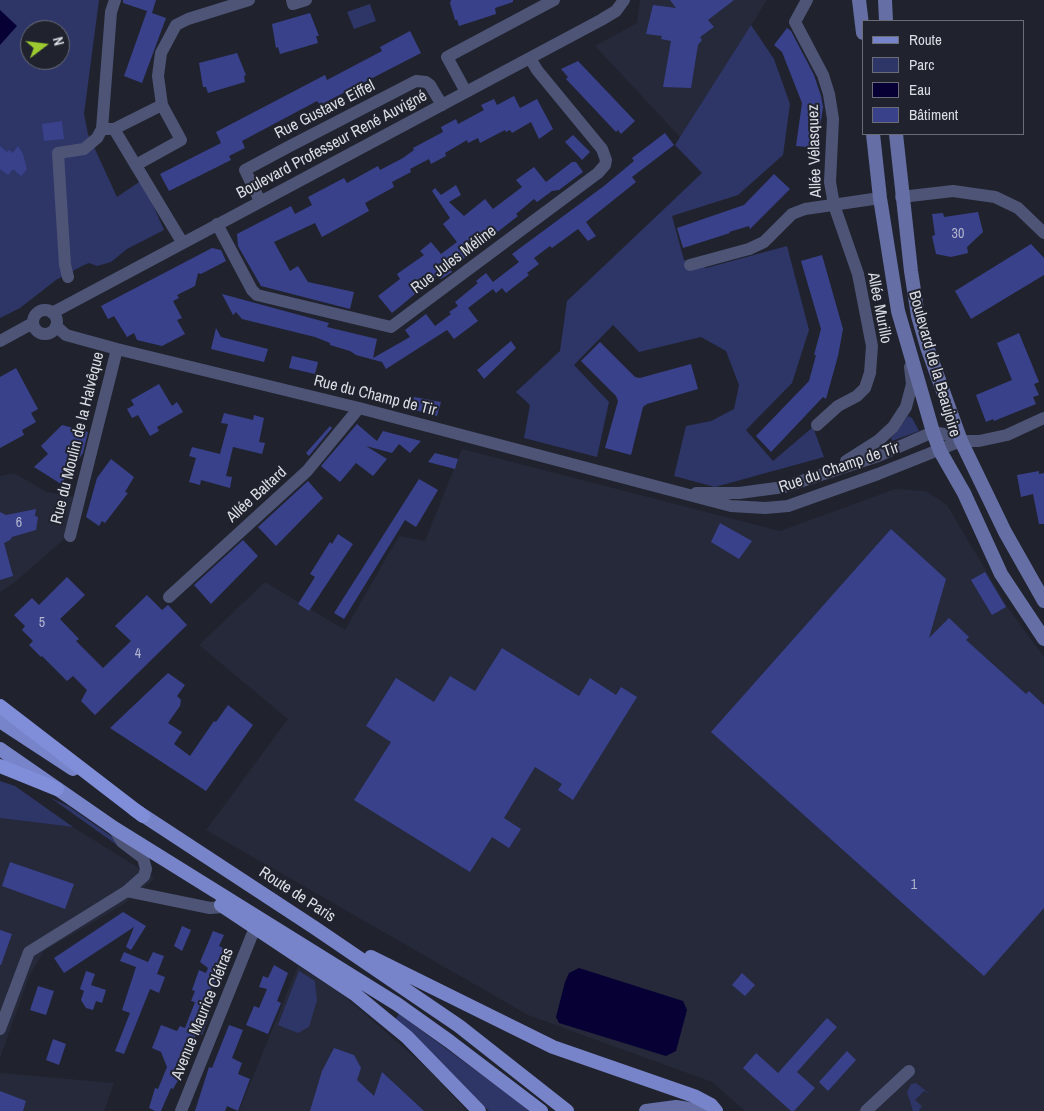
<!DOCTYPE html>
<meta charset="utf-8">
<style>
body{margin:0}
#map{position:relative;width:1044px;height:1111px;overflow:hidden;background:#20232e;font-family:"Archivo Narrow",sans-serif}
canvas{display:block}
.legend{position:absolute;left:862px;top:20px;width:162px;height:115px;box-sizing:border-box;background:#20232e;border:1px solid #6a6d77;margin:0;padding:6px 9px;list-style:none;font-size:15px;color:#dadce4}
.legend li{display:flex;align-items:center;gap:10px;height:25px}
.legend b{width:25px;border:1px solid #6a6d77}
.north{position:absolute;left:20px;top:20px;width:50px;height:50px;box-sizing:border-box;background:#20232e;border:1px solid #6a6d77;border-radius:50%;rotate:75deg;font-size:14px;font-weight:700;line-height:20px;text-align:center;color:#dadce4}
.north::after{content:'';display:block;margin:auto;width:18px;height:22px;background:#9dca30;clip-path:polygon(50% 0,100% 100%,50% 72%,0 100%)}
</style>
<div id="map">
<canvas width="1044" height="1111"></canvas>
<ul class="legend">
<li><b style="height:6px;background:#7884c9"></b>Route</li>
<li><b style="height:14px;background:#2e3567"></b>Parc</li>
<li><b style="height:14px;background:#070035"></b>Eau</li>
<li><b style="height:14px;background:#39418b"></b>Bâtiment</li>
</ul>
<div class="north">N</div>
</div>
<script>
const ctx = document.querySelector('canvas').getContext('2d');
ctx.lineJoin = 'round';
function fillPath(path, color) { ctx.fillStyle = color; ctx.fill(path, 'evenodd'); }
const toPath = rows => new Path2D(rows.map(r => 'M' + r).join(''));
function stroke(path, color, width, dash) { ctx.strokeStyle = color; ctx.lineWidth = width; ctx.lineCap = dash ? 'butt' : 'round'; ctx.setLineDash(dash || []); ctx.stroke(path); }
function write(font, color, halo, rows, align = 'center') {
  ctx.font = font + ' "Archivo Narrow",sans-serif'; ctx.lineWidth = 4; ctx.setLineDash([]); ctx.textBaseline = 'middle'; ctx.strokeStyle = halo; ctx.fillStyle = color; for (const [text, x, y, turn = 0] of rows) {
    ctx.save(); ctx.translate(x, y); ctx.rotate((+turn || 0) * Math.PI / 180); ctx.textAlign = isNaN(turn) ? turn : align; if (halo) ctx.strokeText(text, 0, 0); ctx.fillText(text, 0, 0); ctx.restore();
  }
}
fillPath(toPath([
 [640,0,767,0,681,138,595,46,637,23],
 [462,449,780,531,895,489,926,491,947,505,1008,608,1044,657,1044,1111,745,1111,712,1082,528,1015,206,830,288,719,199,645,265,582,345,630,399,536,425,541],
 [14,473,47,492,75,497,66,535,62,541,15,582,0,592,0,476],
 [0,818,73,827,155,878,124,904,44,951,30,974,0,1058],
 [298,966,342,994,428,1069,467,1111,239,1111],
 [0,1073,114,1083,104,1111,0,1111]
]), '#25293a');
fillPath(toPath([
 [0,0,99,0,84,114,88,134,117,197,142,180,164,230,127,249,111,262,97,266,89,263,84,265,56,280,20,308,0,318],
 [30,30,60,30,60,60,30,60],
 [370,4,376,21,354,29,347,12],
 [751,25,774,59,790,104,783,155,738,195,672,216,684,260,706,268,787,246,809,330,792,383,746,430,773,461,813,427,824,457,715,487,674,476,686,426,711,421,734,409,739,385,726,351,701,337,639,352,613,325,574,365,609,402,597,457,524,438,530,405,516,392,560,351,567,301,702,173,675,145],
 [908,416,912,418,919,431,892,441,891,438],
 [0,781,15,786,73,827,0,818],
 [51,798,68,806,137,854,138,860],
 [299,971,315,981,317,1000,309,1027,298,1033,278,1025],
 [399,1014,512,1097,529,1111,489,1111,426,1048,394,1021],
 [916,1083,931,1095,924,1091,915,1100,922,1106,919,1111,913,1111,907,1092,911,1084]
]), '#2e3567');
fillPath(toPath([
 [0,10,17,26,0,45],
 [579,968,683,1001,687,1010,676,1051,666,1056,559,1023,556,1017,565,982,569,973]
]), '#070035');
fillPath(toPath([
 [123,0,156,0,152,13,166,18,142,83,124,76,147,11,123,3],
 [451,0,513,0,513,2,495,8,496,14,459,26,457,20,455,20,450,3],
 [670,0,734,0,708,20,714,27,700,37,702,40,698,45,691,88,663,87,671,41,661,39,662,36,646,34,653,5,676,8],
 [310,13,319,36,316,36,318,43,280,54,278,47,276,48,272,24],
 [787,28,791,31,814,75,821,96,823,107,817,148,796,146,802,103,782,52,774,45],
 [410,31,421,53,320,105,317,101,242,141,245,148,229,156,231,160,169,191,160,174,221,143,216,132,325,75,327,80,382,51,380,47],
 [237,53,246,75,244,76,245,82,208,93,206,87,203,87,199,63],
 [578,61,635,121,621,134,618,130,616,132,566,79,568,77,561,69],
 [514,96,520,108,537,99,553,129,539,139,531,122,512,133,510,130,506,132,505,130,480,143,478,138,468,143,467,140,445,153,446,156,431,164,429,159,410,169,411,172,392,182,394,187,365,203,369,211,322,237,315,223,274,242,290,271,298,266,308,282,354,292,350,309,261,286,238,246,237,234,291,206,295,214,312,205,308,197,344,178,347,183,378,166,380,170,403,158,414,150,413,148,443,132,441,127,456,119,458,124,484,110,481,105,494,99,497,105],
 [62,121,64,139,44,141,42,124],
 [665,133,674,145,632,177,636,182,586,222,596,236,588,241,578,229,552,248,550,246,534,258,539,264,527,273,529,275,506,293,502,288,496,293,493,289,468,308,478,321,454,339,447,330,386,369,382,362,356,355,350,351,330,345,330,343,315,337,242,319,236,312,233,315,222,294,329,323,327,327,377,339,373,358,410,337,405,330,426,314,435,326,451,314,449,312,458,306,455,302,472,288,478,283,476,281,486,273,493,282,519,262,512,254,604,186,634,161,632,158],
 [573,135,590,152,582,160,565,142],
 [0,146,7,152,9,150,13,153,18,146,23,154,27,169,21,176,13,169,8,175,0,169],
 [572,162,576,162,583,172,559,190,552,191,537,202,534,199,516,214,518,216,450,269,452,272,441,279,438,275,392,313,378,296,400,279,397,274,424,255,420,251,431,242,441,254,457,242,443,224,450,218,432,191,435,188,441,195,456,185,461,195,449,202,464,216,485,199,493,209,522,187,516,180,534,167,546,182],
 [774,174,790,189,750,229,749,226,729,232,730,233,683,248,677,228,744,205],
 [978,212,983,232,967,247,968,253,951,257,936,254,932,236,935,235,932,214,943,213,944,217],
 [1031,244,1044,258,1044,275,971,319,955,291],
 [212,248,221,250,226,261,201,274,198,273,195,286,177,295,179,298,173,301,182,318,177,320,185,334,162,346,137,340,134,333,127,337,114,316,108,319,101,306],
 [822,255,843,329,838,356,826,399,823,397,771,452,756,436,809,381,816,355,814,355,821,329,801,261],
 [216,328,221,337,268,349,264,362,211,349],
 [1019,333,1039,382,1034,384,1039,395,1033,397,1036,404,994,421,993,419,986,422,976,395,1012,380,997,343],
 [511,341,516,348,484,379,477,370],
 [600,342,635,377,640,378,691,364,698,389,647,404,643,407,631,455,605,448,618,401,616,396,581,361],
 [292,356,318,362,315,374,289,368],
 [16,368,38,409,31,413,36,422,22,430,24,435,0,448,0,377],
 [159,384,172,406,177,402,183,412,157,427,159,431,150,436,138,415,132,418,127,409,134,405,131,400],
 [414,397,441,402,437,416,411,409],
 [224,413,253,420,254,415,264,418,259,442,265,443,262,454,233,447,226,476,232,477,230,488,201,480,200,485,189,482,196,458,189,456,192,447,220,454,228,424,221,423],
 [357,424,377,441,383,431,421,441,410,453,399,444,392,453,366,446,387,459,373,476,356,463,340,482,321,466],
 [62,425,88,432,83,453,61,484,34,467,48,454,41,446],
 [330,426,332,428,309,456,306,453],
 [435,453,458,459,455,469,428,462],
 [111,459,134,477,125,492,128,493,105,523,102,521,99,526,86,517,97,478],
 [1039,471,1039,474,1044,473,1044,524,1039,524,1033,494,1021,497,1017,475],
 [419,479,438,490,416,527,405,520,344,619,334,613],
 [308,481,323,498,276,546,258,527],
 [36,509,35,516,38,517,36,530,12,537,10,540,4,543,13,576,0,580,0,512,6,515],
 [720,523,752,541,739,559,711,542],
 [891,529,946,579,929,638,949,618,969,637,966,640,1026,694,1029,691,1044,705,1044,908,984,976,711,732],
 [338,534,353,544,309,611,298,604,315,577,310,574,330,542,332,544],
 [243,540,258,556,211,604,194,585],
 [985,572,1006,607,992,615,971,580],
 [67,577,85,595,60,619,79,639,76,641,103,668,131,641,115,626,147,595,162,610,168,605,187,625,95,715,81,701,87,690,73,676,67,681,42,656,41,657,29,645,33,641,22,630,25,626,14,615,32,598,39,605],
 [502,648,579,696,590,678,616,695,621,687,637,697,573,800,558,790,562,784,535,767,504,818,521,829,509,848,492,837,470,872,354,800,391,742,366,726,396,678,434,702,450,676,475,691],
 [168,673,185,685,177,696,181,700,180,706,168,723,182,732,174,744,190,756,214,721,216,722,228,705,253,725,206,791,110,728],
 [10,862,74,884,65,909,2,886],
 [123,912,146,926,131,950,126,947,134,927,64,973,54,958],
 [182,926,191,930,182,951,174,946],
 [0,930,12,934,1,965,0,965],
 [213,931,224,935,219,946,227,950,214,987,212,986,202,1013,209,1016,202,1035,196,1033,184,1070,173,1089,171,1088,161,1111,155,1111,149,1108,155,1088,158,1089,167,1067,161,1052,152,1048,161,1025,177,1031,180,1026,185,1028,195,1002,191,1001,195,991,192,990,199,970,206,973,208,968,200,962],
 [124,952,148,962,153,952,164,956,157,974,165,977,159,993,150,989,124,1054,115,1051,130,1013,122,1010,136,967,120,961],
 [274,965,288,973,277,1001,281,1003,268,1034,246,1025,254,1006,259,1008,267,989,259,987,263,976,268,978],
 [86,971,95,974,91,985,106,990,102,1003,96,1001,93,1010,86,1008,81,1000,84,991,80,989],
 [742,973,755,985,745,996,732,985],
 [38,986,54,991,46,1015,30,1010],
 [827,1018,837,1027,797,1072,815,1088,794,1111,791,1111,743,1068,756,1053,778,1073],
 [229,1025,243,1030,232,1058,242,1063,238,1074,250,1079,238,1111,227,1106,225,1111,195,1111,209,1067,212,1068],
 [53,1039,66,1044,59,1065,46,1060],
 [334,1048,354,1055,361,1068,357,1080,374,1096,382,1072,424,1111,310,1111,322,1071],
 [847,1051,856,1060,828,1091,819,1082],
 [0,1091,26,1101,23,1111,0,1111]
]), '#39418b');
stroke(toPath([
 [115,0,111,12,102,129,114,129,162,105,181,140,136,165],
 [292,0,293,4,306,0],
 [807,0,795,22,823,75,829,94,833,119,830,182,834,205,858,274,872,346,870,373,865,388,857,396,838,406,817,425],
 [466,92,447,57,554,0],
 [162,105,158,76,161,53,176,25,188,19,249,0],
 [114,129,182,242],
 [901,197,953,191,995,197,1018,208,1044,233],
 [260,201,245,170,290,146,416,81,426,82,430,85,442,105],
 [217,224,252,290,257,295,391,327,598,173,605,165,606,160,602,149,537,70,530,58],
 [690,265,749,249,764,242,792,214,805,209,880,198],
 [68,277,65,265,58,153,84,149,97,138,102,129],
 '33 322a12 12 0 1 1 24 0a12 12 0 1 1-24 0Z',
 [52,313,601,20,616,11,624,0],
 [56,326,66,335,117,349,359,408,731,506,765,508,788,506,878,474,961,441],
 [0,341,33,323],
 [846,461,879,440,893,427,906,407,912,384,910,367],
 [696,493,739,493,784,487,878,456,933,432,949,435,961,441,979,441,1007,435,1044,418],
 [70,536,117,349],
 [169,597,307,471,359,408],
 [127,891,210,908,223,907],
 [0,1029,29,952,127,891,144,876,146,869,143,858,122,842,114,828],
 [181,1111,252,935,256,929],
 [866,1111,909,1071]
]), '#4e5476', 12);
stroke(toPath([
 [859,0,863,33],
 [885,0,886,21],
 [873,134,880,198,898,311,933,432,940,451,964,493,1001,574,1044,639],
 [896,134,911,271,918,316,927,347,961,441,1005,532,1044,601],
 [646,1111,676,1107,702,1111]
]), '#656fa5', 14);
stroke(toPath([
 [0,721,73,769],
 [0,749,114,828,397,1004,449,1041,541,1111],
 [135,810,315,928,459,1026,567,1111],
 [221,905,356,995,407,1037,479,1111],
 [371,957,553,1047,694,1096,711,1105,716,1111]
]), '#7884c9', 14);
stroke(toPath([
 [0,706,143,816],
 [0,766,57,789]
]), '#808eda', 14);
write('14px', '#b2b5ce', null, [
 ["30",958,234],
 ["6",19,523],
 ["5",42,623],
 ["4",138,654],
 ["1",914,885]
]);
write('16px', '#dadce4', '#20232e', [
 ["Rue Gustave Eiffel",325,110,-27],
 ["Boulevard Professeur René Auvigné",332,145,-28],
 ["Allée Vélasquez",815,151,-92],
 ["Rue Jules Méline",454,260,-37],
 ["Allée Murillo",879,308,79],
 ["Boulevard de la Beaujoire",934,364,74],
 ["Rue du Champ de Tir",375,396,14],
 ["Rue du Moulin de la Halvêque",78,438,-76],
 ["Rue du Champ de Tir",839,468,-19],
 ["Allée Baltard",257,495,-42],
 ["Route de Paris",297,895,33],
 ["Avenue Maurice Clétras",203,1014,-68]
]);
</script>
